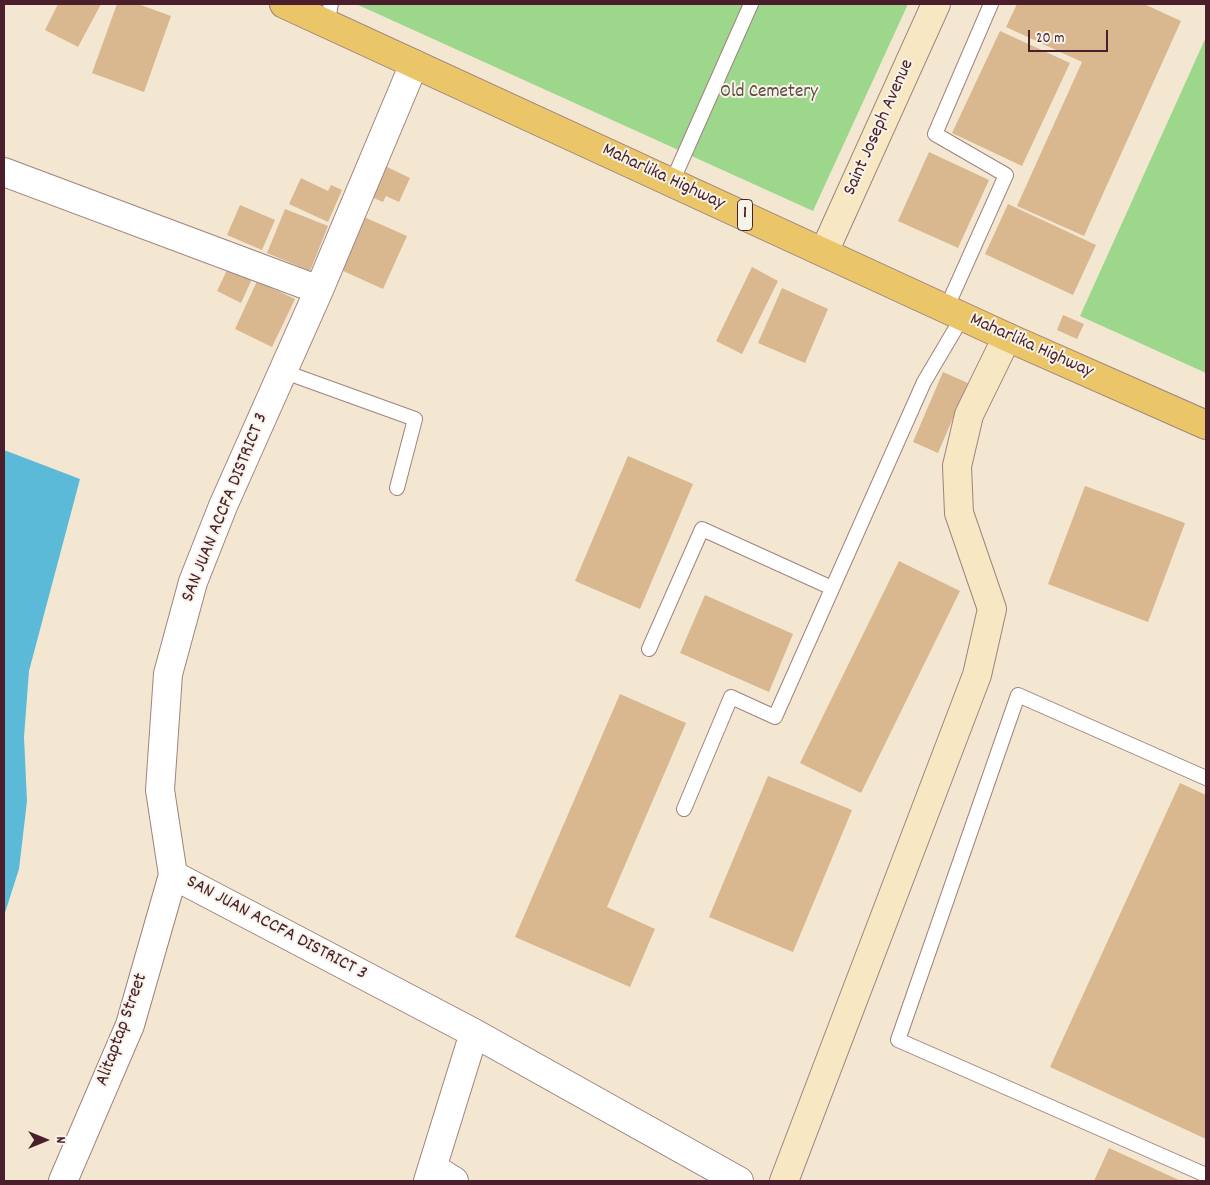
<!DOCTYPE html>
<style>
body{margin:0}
#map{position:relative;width:1210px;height:1185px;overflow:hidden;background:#f4e7d2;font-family:Dekko,sans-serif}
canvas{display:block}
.frame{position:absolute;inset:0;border:5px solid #4a1f2b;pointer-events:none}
.north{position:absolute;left:20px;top:1115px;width:50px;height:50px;-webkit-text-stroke:4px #f7f3e8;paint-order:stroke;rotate:90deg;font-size:14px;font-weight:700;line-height:20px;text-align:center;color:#4a1f2b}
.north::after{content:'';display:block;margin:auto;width:18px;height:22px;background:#4a1f2b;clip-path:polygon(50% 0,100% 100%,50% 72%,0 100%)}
.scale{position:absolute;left:1028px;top:30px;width:80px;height:22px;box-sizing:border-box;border:2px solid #4a1f2b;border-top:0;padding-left:6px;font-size:15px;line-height:18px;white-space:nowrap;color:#4a1f2b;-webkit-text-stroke:4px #f7f3e8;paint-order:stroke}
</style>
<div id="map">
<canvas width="1210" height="1185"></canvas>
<div class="frame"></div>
<div class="north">N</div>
<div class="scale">20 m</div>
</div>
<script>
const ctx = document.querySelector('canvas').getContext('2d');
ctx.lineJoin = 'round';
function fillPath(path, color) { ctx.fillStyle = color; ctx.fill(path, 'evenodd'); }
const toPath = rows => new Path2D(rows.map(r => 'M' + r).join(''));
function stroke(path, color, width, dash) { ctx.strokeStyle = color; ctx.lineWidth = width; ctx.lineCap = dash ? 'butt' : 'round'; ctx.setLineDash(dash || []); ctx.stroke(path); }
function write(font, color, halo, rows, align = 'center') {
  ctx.font = font + ' Dekko,sans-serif'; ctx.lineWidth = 4; ctx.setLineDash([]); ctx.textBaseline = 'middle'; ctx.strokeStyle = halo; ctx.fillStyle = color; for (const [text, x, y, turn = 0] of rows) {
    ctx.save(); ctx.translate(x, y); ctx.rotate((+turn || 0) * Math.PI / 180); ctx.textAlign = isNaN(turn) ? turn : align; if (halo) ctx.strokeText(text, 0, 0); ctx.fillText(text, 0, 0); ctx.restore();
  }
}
fillPath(toPath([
 [356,4,908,4,813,211],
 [1206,37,1206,373,1080,316]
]), '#9cd78b');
fillPath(toPath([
 [4,450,80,479,29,671,24,737,27,801,19,869,4,916]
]), '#5abad8');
fillPath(toPath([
 [58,4,101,4,78,47,45,30],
 [117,4,138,4,171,16,144,92,92,73],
 [1017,4,1144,4,1181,21,1084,236,1017,206,1082,62,1006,27],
 [1000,31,1070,63,1022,166,952,133],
 [929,152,989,180,958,248,898,221],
 [383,165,410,178,399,202,386,196,383,202,369,196],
 [301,178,328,191,331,185,342,190,328,222,289,204],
 [1008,204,1096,245,1073,295,985,254],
 [240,205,275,220,262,250,227,235],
 [285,209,328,226,310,271,267,253],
 [364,217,407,236,383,289,341,270],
 [752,267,778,281,742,354,716,341],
 [228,268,252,279,241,303,217,291],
 [257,281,295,299,272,347,235,329],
 [782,288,828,309,805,363,758,343],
 [1063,315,1084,324,1077,339,1057,330],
 [943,372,968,383,938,453,913,442],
 [628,456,693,484,640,609,575,581],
 [1085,486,1185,523,1148,622,1048,584],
 [899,561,960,591,861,793,800,763],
 [705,595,793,634,769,692,680,653],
 [620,694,686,723,607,907,655,929,630,987,515,937],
 [768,776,852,810,793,952,709,917],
 [1180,783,1206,795,1206,1139,1050,1067],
 [1109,1148,1181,1181,1094,1181]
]), '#d9b78f');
const lane = toPath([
 [327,24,331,4],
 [672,182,751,4],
 [946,309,1006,175,935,134,991,4],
 [282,371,415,419,397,488],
 [649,649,702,529,832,588],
 [1206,778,1018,695,898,1040,1206,1175],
 [684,809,731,697,775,717,924,382,963,316]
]);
const street = toPath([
 [414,64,319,290,223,506,193,582,168,674,160,790,173,875,474,1033,739,1181],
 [4,172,319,290],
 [433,1168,454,1181],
 [63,1181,130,1025,173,875],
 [428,1181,474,1033]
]);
const secondary = toPath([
 [824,252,936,4],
 [784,1181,977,675,992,609,959,513,957,466,969,415,1007,337]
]);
const primary = toPath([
 [284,4,1007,337,1206,425]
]);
stroke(lane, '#9f837e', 16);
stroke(street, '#9f837e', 30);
stroke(secondary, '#9f837e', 30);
stroke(primary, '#9f837e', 30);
stroke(lane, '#fff', 14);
stroke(street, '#fff', 28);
stroke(secondary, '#f7e8c3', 28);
stroke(primary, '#ebc669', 28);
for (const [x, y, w] of [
 [745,215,15]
]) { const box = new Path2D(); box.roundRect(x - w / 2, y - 15.5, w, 31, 4); ctx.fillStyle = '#f7f3e8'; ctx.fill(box); stroke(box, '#4a1f2b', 1); }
write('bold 18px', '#4a1f2b', null, [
 ["1",745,215]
]);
write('19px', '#5e4d43', '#f7f3e8', [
 ["Old Cemetery",769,93]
]);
write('19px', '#4a1f2b', '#f7f3e8', [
 ["Saint Joseph Avenue",880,128,-66],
 ["Maharlika Highway",663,178,25],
 ["Maharlika Highway",1031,347,24],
 ["SAN JUAN ACCFA DISTRICT 3",226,508,-68],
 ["SAN JUAN ACCFA DISTRICT 3",276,929,28],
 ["Alitaptap Street",123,1030,-70]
]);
</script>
